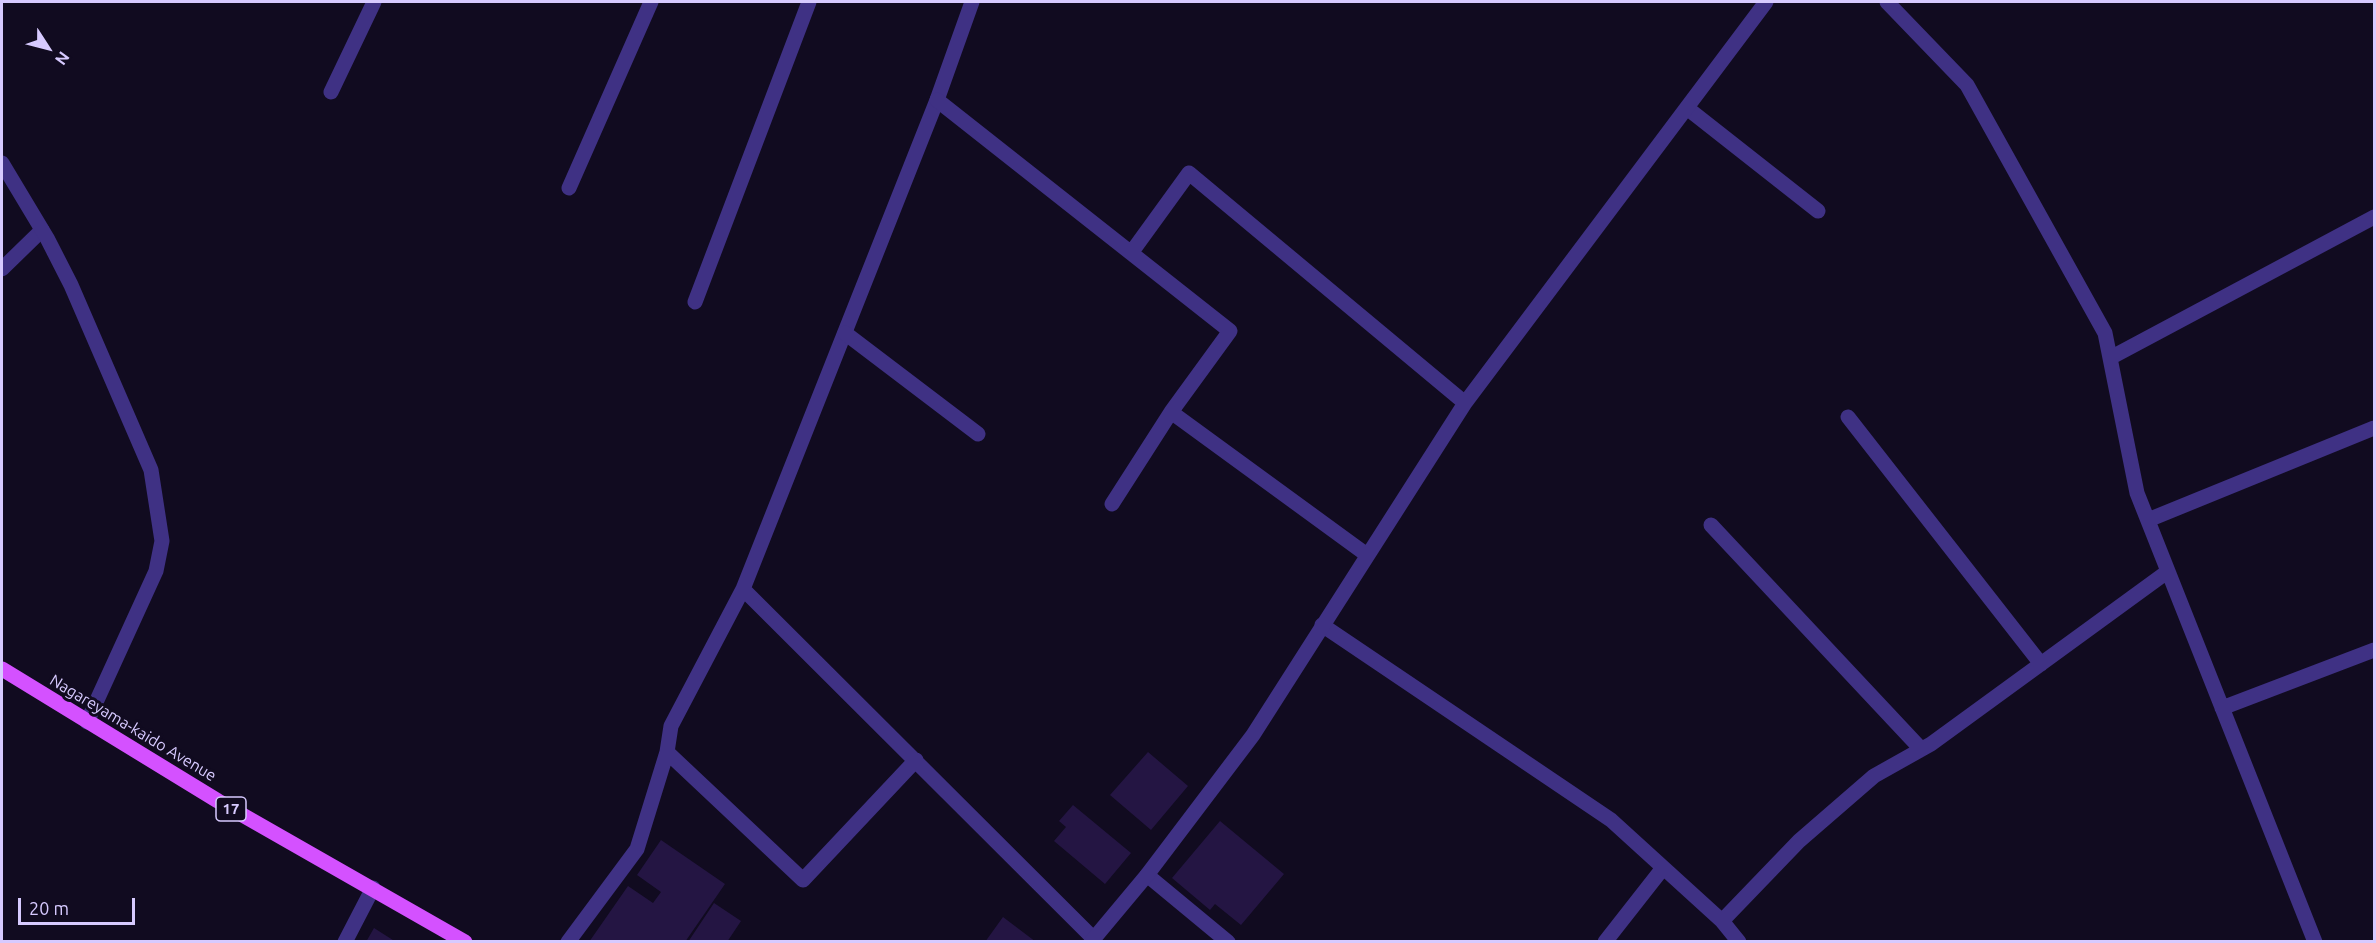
<!DOCTYPE html>
<style>
body{margin:0}
#map{position:relative;width:2376px;height:943px;overflow:hidden;background:#110b20;font-family:Ubuntu,sans-serif}
canvas{display:block}
.frame{position:absolute;inset:0;border:3px solid #d7caff;pointer-events:none}
.north{position:absolute;left:18px;top:18px;width:60px;height:60px;-webkit-text-stroke:4px #110b20;paint-order:stroke;rotate:126deg;font-size:16px;font-weight:700;line-height:24px;text-align:center;color:#d7caff}
.north::after{content:'';display:block;margin:auto;width:21px;height:27px;background:#d7caff;clip-path:polygon(50% 0,100% 100%,50% 72%,0 100%)}
.scale{position:absolute;left:18px;top:898px;width:117px;height:27px;box-sizing:border-box;border:3px solid #d7caff;border-top:0;padding-left:8px;font-size:18px;line-height:21px;white-space:nowrap;color:#d7caff;-webkit-text-stroke:4px #110b20;paint-order:stroke}
</style>
<div id="map">
<canvas width="2376" height="943"></canvas>
<div class="frame"></div>
<div class="north">N</div>
<div class="scale">20 m</div>
</div>
<script>
const ctx = document.querySelector('canvas').getContext('2d');
ctx.lineJoin = 'round';
function fillPath(path, color) { ctx.fillStyle = color; ctx.fill(path, 'evenodd'); }
const toPath = rows => new Path2D(rows.map(r => 'M' + r).join(''));
function stroke(path, color, width, dash) { ctx.strokeStyle = color; ctx.lineWidth = width; ctx.lineCap = dash ? 'butt' : 'round'; ctx.setLineDash(dash || []); ctx.stroke(path); }
function write(font, color, halo, rows, align = 'center') {
  ctx.font = font + ' Ubuntu,sans-serif'; ctx.lineWidth = 6; ctx.setLineDash([]); ctx.textBaseline = 'middle'; ctx.strokeStyle = halo; ctx.fillStyle = color; for (const [text, x, y, turn = 0] of rows) {
    ctx.save(); ctx.translate(x, y); ctx.rotate((+turn || 0) * Math.PI / 180); ctx.textAlign = isNaN(turn) ? turn : align; if (halo) ctx.strokeText(text, 0, 0); ctx.fillText(text, 0, 0); ctx.restore();
  }
}
fillPath(toPath([
 [1148,752,1188,786,1151,830,1110,795],
 [1073,805,1131,853,1105,884,1054,841,1066,827,1059,821],
 [1220,821,1284,874,1241,925,1215,904,1210,910,1172,878],
 [661,840,725,884,685,942,589,942,628,886,653,903,661,892,637,875],
 [714,903,741,921,727,942,688,942],
 [1003,917,1036,942,985,942],
 [374,928,396,942,366,942]
]), '#241543');
stroke(toPath([
 [1887,2,1967,85,2105,333,2137,493,2315,942],
 [331,92,374,2],
 [1687,108,1818,211],
 [569,188,651,2],
 [2,269,42,230],
 [695,302,809,2],
 [2110,358,2374,217],
 [1848,417,2041,664],
 [2148,520,2374,428],
 [1711,525,1921,749],
 [743,589,1093,938],
 [1322,625,1611,820,1722,921,1739,942],
 [2222,708,2374,650],
 [667,752,803,880,916,760],
 [1147,875,1228,942],
 [1722,921,1799,841,1874,776,1931,744,2167,572],
 [345,942,373,888],
 [568,942,637,849,667,752,671,726,743,589,937,100,972,2],
 [1605,942,1663,868]
]), '#3f3184', 15);
stroke(toPath([
 [937,100,1230,331,1171,412],
 [2,163,47,238,71,285,151,470,162,541,156,571,87,722],
 [1131,253,1189,173,1465,403],
 [845,333,978,434],
 [1112,504,1171,412,1367,555],
 [1091,942,1147,875,1253,735,1465,403,1766,2]
]), '#3f3184', 15);
stroke(toPath([
 [2,669,218,801,465,942]
]), '#d451ff', 15);
for (const [x, y, w] of [
 [231,809,30]
]) { const box = new Path2D(); box.roundRect(x - w / 2, y - 12, w, 24, 4.5); ctx.fillStyle = '#110b20'; ctx.fill(box); stroke(box, '#d7caff', 1.5); }
write('bold 15px', '#d7caff', null, [
 ["17",231,809]
]);
write('16px', '#d7caff', '#110b20', [
 ["Nagareyama-kaido Avenue",133,728,31]
]);
</script>
